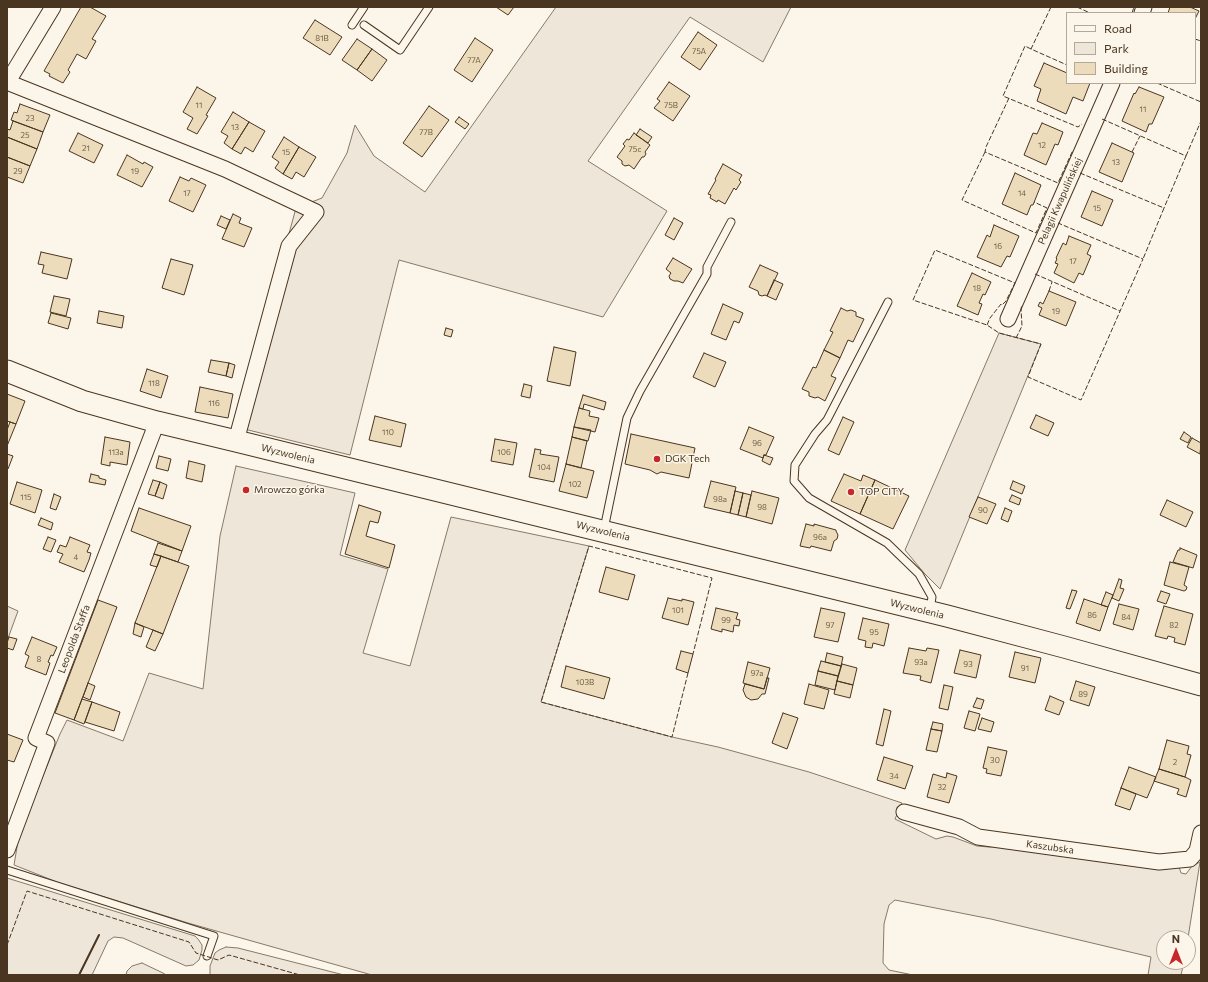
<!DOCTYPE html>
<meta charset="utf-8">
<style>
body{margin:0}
#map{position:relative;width:1208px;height:982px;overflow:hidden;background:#fbf6e9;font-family:Commissioner,sans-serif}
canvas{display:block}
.frame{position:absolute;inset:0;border:8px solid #4a3520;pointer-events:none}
.legend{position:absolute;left:1066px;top:12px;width:130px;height:72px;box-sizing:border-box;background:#fbf6e9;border:1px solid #b4a999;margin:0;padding:5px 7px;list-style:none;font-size:12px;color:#4a3520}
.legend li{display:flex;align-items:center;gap:8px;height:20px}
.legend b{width:20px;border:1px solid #b4a999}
.north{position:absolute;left:1156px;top:930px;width:40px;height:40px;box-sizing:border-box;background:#fbf6e9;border:1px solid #b4a999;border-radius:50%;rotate:0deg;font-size:11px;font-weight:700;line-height:16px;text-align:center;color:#4a3520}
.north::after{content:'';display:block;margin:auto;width:14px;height:18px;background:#c62828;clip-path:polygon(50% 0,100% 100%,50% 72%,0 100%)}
</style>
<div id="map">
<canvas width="1208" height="982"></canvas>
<div class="frame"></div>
<ul class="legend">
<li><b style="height:5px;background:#fbf6e9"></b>Road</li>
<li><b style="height:11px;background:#ede6d9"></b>Park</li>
<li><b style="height:11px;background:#ecdcbc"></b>Building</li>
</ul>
<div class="north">N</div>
</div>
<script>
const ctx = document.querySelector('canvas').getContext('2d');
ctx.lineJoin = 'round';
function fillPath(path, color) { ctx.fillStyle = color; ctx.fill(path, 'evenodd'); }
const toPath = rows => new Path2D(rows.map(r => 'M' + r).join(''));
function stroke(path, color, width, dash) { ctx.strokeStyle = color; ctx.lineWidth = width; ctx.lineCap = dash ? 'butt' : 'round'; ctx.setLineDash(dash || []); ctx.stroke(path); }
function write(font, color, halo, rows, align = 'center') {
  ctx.font = font + ' Commissioner,sans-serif'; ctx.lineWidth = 3; ctx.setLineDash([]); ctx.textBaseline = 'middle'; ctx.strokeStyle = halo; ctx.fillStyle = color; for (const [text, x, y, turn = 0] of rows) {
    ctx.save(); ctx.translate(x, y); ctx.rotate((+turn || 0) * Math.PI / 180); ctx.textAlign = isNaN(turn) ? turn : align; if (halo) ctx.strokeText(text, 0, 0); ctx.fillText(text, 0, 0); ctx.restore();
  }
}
const green = toPath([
 [556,7,791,7,763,62,690,17,588,161,667,211,603,317,399,260,350,455,236,427,296,208,322,198,347,153,355,125,374,156,425,192,556,7],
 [999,333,1041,344,940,589,924,573,905,550,999,333],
 [236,466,355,493,340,555,388,569,363,653,410,666,451,517,589,546,541,702,672,737,718,747,809,772,902,803,895,819,936,839,947,836,953,837,977,846,989,847,1002,846,1142,867,1166,869,1179,867,1181,873,1186,874,1192,866,1200,862,1188,938,1164,938,1164,962,1184,962,1181,975,1148,975,1151,957,991,919,895,900,889,905,884,924,883,963,889,970,913,975,372,975,188,923,57,882,14,865,19,835,60,734,67,720,123,741,149,673,203,689,220,536,236,466],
 [7,606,18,611,7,641,7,606],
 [7,878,195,936,198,939,202,945,202,950,199,960,193,965,186,966,123,938,114,937,108,941,92,975,7,975,7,878],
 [226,947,238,948,344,975,210,975,210,966,215,953,219,950,226,947],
 [142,963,163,973,166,975,126,975,127,971,132,966,142,963]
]);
fillPath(green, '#ede6d9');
stroke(green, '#887966', 1);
const building = toPath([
 [81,7,90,7,106,16,92,39,96,41,86,59,77,54,68,70,70,72,63,83,49,76,50,74,44,71,81,7],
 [496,7,514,7,508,15,496,7],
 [1170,7,1190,7,1199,11,1195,19,1195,13,1168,13,1170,7],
 [315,20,342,37,330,55,303,38,315,20],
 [698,32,717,45,700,70,681,57,698,32],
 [475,38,493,50,472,82,454,70,475,38],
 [357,39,372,49,357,70,342,60,357,39],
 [372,49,387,60,372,81,357,70,372,49],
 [1044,63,1067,73,1067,83,1090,83,1083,101,1073,97,1066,114,1037,101,1041,89,1034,86,1044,63],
 [669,82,690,96,673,121,654,108,660,101,657,99,669,82],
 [197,87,216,98,206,115,208,116,197,134,187,129,193,118,183,112,197,87],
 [1139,87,1164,97,1152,124,1149,124,1146,132,1122,121,1134,93,1135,94,1139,87],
 [20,104,50,115,43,132,11,120,14,112,17,113,20,104],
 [429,106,449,120,422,157,403,143,429,106],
 [233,112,249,122,232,149,224,143,228,136,221,132,233,112],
 [459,117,469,124,465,129,455,122,459,117],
 [13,121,43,132,37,149,7,137,7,129,10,130,13,121],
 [249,122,265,131,253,152,245,147,241,154,232,149,249,122],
 [1042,123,1063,132,1058,145,1055,144,1046,165,1024,155,1033,133,1037,134,1042,123],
 [640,129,652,137,648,143,636,135,640,129],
 [78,133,103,145,94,163,69,151,78,133],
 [634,133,650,145,645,152,646,154,644,157,642,157,634,169,629,165,625,166,622,164,622,161,617,157,625,146,623,144,627,139,629,140,634,133],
 [7,137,37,149,30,166,7,157,7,137],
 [284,137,299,147,283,174,275,168,279,162,272,157,284,137],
 [1112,143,1134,153,1122,182,1099,172,1112,143],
 [299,147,316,157,304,177,296,172,292,179,283,174,299,147],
 [127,155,143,164,144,162,153,167,142,187,117,175,127,155],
 [7,157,30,166,23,183,7,177,7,157],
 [723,164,742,175,739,180,741,182,736,190,734,188,725,204,718,200,717,202,710,198,711,195,708,194,716,180,715,179,723,164],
 [1015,173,1041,185,1033,205,1031,205,1027,215,1002,204,1015,173],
 [180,177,189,181,191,178,206,185,193,212,169,201,180,177],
 [1092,191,1113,200,1102,226,1081,217,1092,191],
 [233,214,241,218,239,223,252,228,244,247,222,239,233,214],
 [221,216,230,220,226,229,217,225,221,216],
 [674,218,683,223,674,240,665,235,674,218],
 [994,225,1019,236,1010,257,1007,256,1001,267,977,257,987,235,990,237,994,225],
 [1069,236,1091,245,1087,254,1091,256,1083,275,1079,273,1074,283,1054,273,1058,264,1055,263,1057,259,1056,258,1063,243,1066,245,1069,236],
 [41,252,72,259,67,279,42,273,44,265,38,264,41,252],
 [673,258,692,269,683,283,678,281,674,281,670,279,669,276,671,273,666,269,673,258],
 [171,259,193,265,184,295,162,288,171,259],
 [760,265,778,273,767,296,765,295,762,296,759,295,758,291,749,287,760,265],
 [972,273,991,282,985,295,983,294,979,303,982,304,978,315,957,306,972,273],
 [774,280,783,284,776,300,767,296,774,280],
 [1049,291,1076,302,1066,326,1039,315,1042,308,1038,306,1040,302,1043,304,1049,291],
 [54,296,70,299,66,316,50,312,54,296],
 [723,304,743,313,739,323,734,321,726,340,711,334,723,304],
 [841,308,847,311,851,310,856,312,856,316,864,319,853,342,848,340,840,358,824,350,833,332,830,331,841,308],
 [99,311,124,316,122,328,97,323,99,311],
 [51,313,71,318,68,329,48,323,51,313],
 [446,328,453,330,451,337,444,335,446,328],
 [554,347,576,352,570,386,547,381,554,347],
 [824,350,840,358,831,376,836,378,825,401,818,397,815,398,809,396,809,392,802,389,813,367,816,368,824,350],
 [704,353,726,362,715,387,693,377,704,353],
 [211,360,229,363,226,376,208,372,211,360],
 [229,363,235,365,232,378,226,376,229,363],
 [147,369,168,376,161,398,140,391,147,369],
 [524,384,532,386,530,398,521,396,524,384],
 [200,387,233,394,228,418,195,412,200,387],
 [7,394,25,401,16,424,7,421,7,394],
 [583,395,606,402,604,410,584,404,583,409,579,408,583,395],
 [579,408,590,411,589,416,599,418,595,432,574,427,579,408],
 [1036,415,1054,423,1048,436,1030,428,1036,415],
 [375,416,406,424,401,447,369,440,375,416],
 [843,417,854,422,839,455,828,450,843,417],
 [10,422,16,424,7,446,7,430,10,422],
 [574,427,591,430,588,441,572,437,574,427],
 [749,427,774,437,766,455,764,455,763,458,740,449,749,427],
 [1184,432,1191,437,1188,443,1180,439,1184,432],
 [631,434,695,448,689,478,661,472,657,474,650,470,625,464,631,434],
 [105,437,130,442,127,465,110,462,110,466,101,464,105,437],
 [572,437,587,441,581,468,566,464,572,437],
 [1192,438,1201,443,1200,454,1187,447,1192,438],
 [495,439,517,443,513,465,491,461,495,439],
 [535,449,541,450,540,454,559,457,554,482,529,477,535,449],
 [7,454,13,456,8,469,7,468,7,454],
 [764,455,773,458,770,465,762,461,764,455],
 [159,456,171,459,168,471,156,468,159,456],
 [189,461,205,465,202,482,186,478,189,461],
 [566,464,594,471,587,498,559,491,566,464],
 [91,474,99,476,99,478,106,480,105,485,89,482,91,474],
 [844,474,861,481,863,475,875,480,860,514,831,501,844,474],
 [153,480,160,482,155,496,148,494,153,480],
 [875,480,909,496,893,529,860,514,875,480],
 [711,481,736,487,730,513,704,507,711,481],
 [1013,481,1025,486,1022,494,1010,489,1013,481],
 [17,482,42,490,35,513,10,504,17,482],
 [160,482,167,485,163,499,155,496,160,482],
 [735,491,743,493,738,515,730,513,735,491],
 [752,491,779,498,772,524,746,517,752,491],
 [743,493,751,495,746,517,738,515,743,493],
 [54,494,61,497,56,510,50,508,54,494],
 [1012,495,1021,499,1019,505,1009,501,1012,495],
 [978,497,996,504,987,524,969,517,978,497],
 [1167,500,1193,512,1186,527,1160,515,1167,500],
 [359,505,381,512,378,523,370,521,366,536,395,545,389,568,345,554,359,505],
 [139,508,191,526,182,551,131,531,139,508],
 [1005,508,1012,511,1008,522,1001,519,1005,508],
 [41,518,53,523,51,530,38,525,41,518],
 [806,524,814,526,814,524,836,530,836,531,838,535,837,539,834,541,831,551,811,546,810,548,800,546,806,524],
 [48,537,56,540,51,552,43,549,48,537],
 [70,537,90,545,87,552,91,553,89,560,84,572,59,562,63,554,57,552,60,545,66,547,70,537],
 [158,543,182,551,178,562,154,554,158,543],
 [1180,548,1197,555,1193,568,1173,562,1178,550,1180,550,1180,548],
 [154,554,161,556,157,567,150,565,154,554],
 [161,556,189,566,163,634,135,623,161,556],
 [1170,562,1189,567,1184,585,1187,587,1186,590,1184,591,1164,585,1170,562],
 [606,567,635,575,628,600,599,592,606,567],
 [1119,579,1122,580,1120,588,1124,589,1119,601,1112,598,1119,579],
 [1072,590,1077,591,1070,609,1066,608,1072,590],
 [1161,591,1170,594,1166,604,1157,601,1161,591],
 [1106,592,1113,595,1108,607,1101,605,1106,592],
 [668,598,682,601,682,599,694,602,688,625,662,618,668,598],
 [1084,599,1108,607,1100,631,1076,623,1084,599],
 [98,600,117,607,74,720,55,713,98,600],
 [1119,604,1139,609,1133,630,1113,624,1119,604],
 [1164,606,1193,614,1185,645,1174,642,1175,638,1168,636,1167,639,1155,636,1164,606],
 [716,608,738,613,736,619,740,620,739,626,734,625,733,632,722,629,722,632,711,629,716,608],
 [821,608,845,613,838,642,814,637,821,608],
 [863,618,889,624,884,646,873,643,872,648,865,647,866,641,858,639,863,618],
 [135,623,144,627,141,637,133,634,135,623],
 [153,630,163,634,155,651,146,647,153,630],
 [9,637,17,639,13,650,7,648,7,643,9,637],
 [32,637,57,647,53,656,51,655,48,662,50,663,46,675,25,667,29,656,25,654,32,637],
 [909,648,926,651,927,648,939,650,931,683,920,680,921,676,903,673,909,648],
 [960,650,981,655,976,678,954,673,960,650],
 [681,651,693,654,688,673,676,669,681,651],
 [1015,652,1041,658,1035,683,1009,677,1015,652],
 [827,653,843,657,841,666,825,662,827,653],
 [821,661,841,666,838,676,818,671,821,661],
 [748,662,770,668,764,689,743,683,748,662],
 [842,664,857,668,853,685,837,681,842,664],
 [566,666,610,678,604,699,561,687,566,666],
 [818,671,838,676,835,690,815,685,818,671],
 [767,678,769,678,765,694,762,694,758,699,751,700,746,697,743,690,745,684,764,689,767,678],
 [837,681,853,685,850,698,834,694,837,681],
 [1076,681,1095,687,1089,706,1070,700,1076,681],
 [88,683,95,686,90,700,83,697,88,683],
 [809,684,829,690,824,709,804,704,809,684],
 [944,685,953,687,948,710,939,708,944,685],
 [1050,696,1064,702,1059,715,1045,710,1050,696],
 [977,698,984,700,981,709,973,707,977,698],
 [82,699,92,702,84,724,74,720,82,699],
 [92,702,120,712,114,731,85,722,92,702],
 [884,709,891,711,883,746,876,744,884,709],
 [969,711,980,714,975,731,964,728,969,711],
 [783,713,798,718,787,749,772,743,783,713],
 [982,718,994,722,991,732,978,729,982,718],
 [933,722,943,724,942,731,931,729,933,722],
 [931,729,942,731,937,752,926,750,931,729],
 [7,734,23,740,14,762,7,760,7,734],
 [1167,740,1189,746,1187,754,1191,755,1185,777,1159,769,1167,740],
 [988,747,1007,751,1001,776,986,773,987,769,983,768,988,747],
 [884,757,913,766,905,789,877,780,884,757],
 [1129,767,1156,777,1147,798,1121,788,1129,767],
 [1159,769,1185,777,1191,780,1186,797,1177,794,1179,789,1154,781,1159,769],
 [947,773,957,776,949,803,927,797,933,774,946,778,947,773],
 [1121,788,1136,794,1130,810,1115,805,1121,788]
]);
fillPath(building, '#ecdcbc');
stroke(building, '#4a3520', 1);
const lane = toPath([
 [352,25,364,7],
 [364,25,400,50,429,7],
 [888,302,827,420,815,434,795,465,794,481,809,498,887,543,919,574,932,597,930,610],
 [604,529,627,418,640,391,707,274,707,267,731,222],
 [7,870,214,936,207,956]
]);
const street = toPath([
 [1142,13,1144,7],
 [7,82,225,169,316,212,289,246,236,441],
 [7,83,53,7],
 [1008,319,1112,83],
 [904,812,959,827,978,837,1159,862,1190,859,1197,851,1201,833],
 [7,850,47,743,36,738,157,422]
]);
const secondary = toPath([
 [7,371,82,401,157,422,236,441,947,616,1064,647,1201,685]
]);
stroke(lane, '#4a3520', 9);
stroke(street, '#4a3520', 17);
stroke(secondary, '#4a3520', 23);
stroke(lane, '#fbf6e9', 7);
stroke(street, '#fbf6e9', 15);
stroke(secondary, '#fbf6e9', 21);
stroke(toPath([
 [1051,7,1031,49,1067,65],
 [1077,7,1090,13],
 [1132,13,1134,7],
 [1195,39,1201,41],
 [1031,49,1025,46,1003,96,1078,127,1082,124],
 [1157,83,1201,102],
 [1009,98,986,147,985,152,1058,183,1073,150],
 [1102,119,1186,156,1164,208],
 [985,152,962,200,1036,233,1047,208,1034,202],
 [1132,152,1140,136],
 [1186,156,1201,121],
 [1080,173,1164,208,1143,259],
 [1035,274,1120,311],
 [1049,291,1052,282],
 [987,325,990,318,1001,304,1002,305,1006,301,1015,283,935,250,913,300,987,325,999,333,1041,344,1028,377,1081,400,1143,259,1058,223],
 [1016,338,1022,326,1021,309,1022,305],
 [688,673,672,737,541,702,589,546,712,578,693,654],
 [7,945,27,891,189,942,196,953,218,960,229,955,300,975]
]), '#4a3520', 1, [5, 2]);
stroke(toPath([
 [79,975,99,935]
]), '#4a3520', 2);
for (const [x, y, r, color] of [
 [657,459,4,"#c62828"],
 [246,490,4,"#c62828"],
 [851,492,4,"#c62828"]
]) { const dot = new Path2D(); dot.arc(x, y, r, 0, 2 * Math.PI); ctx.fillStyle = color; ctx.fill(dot); stroke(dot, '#fbf6e9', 1.5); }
write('8px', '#725f47', null, [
 ["81B",322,38],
 ["75A",699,51],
 ["77A",474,60],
 ["11",199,105],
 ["75B",671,105],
 ["11",1143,109],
 ["23",30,118],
 ["13",235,127],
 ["77B",426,132],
 ["25",25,135],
 ["12",1042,145],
 ["21",86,148],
 ["75c",635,149],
 ["15",286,152],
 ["13",1116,162],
 ["29",18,171],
 ["19",135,171],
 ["17",187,193],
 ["14",1022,193],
 ["15",1097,208],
 ["16",998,246],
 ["17",1073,261],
 ["18",977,288],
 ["19",1056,311],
 ["118",154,383],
 ["116",214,403],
 ["110",388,432],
 ["96",757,443],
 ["113a",116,452],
 ["106",504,452],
 ["104",544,467],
 ["102",575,484],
 ["115",26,497],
 ["98a",720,499],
 ["98",762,507],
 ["90",983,510],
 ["96a",820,537],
 ["4",76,557],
 ["101",678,610],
 ["86",1092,615],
 ["84",1126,617],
 ["99",726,620],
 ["97",830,625],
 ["82",1174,625],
 ["95",874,632],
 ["8",39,659],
 ["93a",921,662],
 ["93",968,664],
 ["91",1025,668],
 ["97a",757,673],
 ["103B",585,682],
 ["89",1083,694],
 ["30",995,760],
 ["2",1175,762],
 ["34",894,776],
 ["32",942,787]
]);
write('10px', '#4a3520', '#fbf6e9', [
 ["Pelagii Kwapulińskiej",1060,201,-66],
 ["Wyzwolenia",288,454,14],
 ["Wyzwolenia",603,531,14],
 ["Wyzwolenia",917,609,14],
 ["Leopolda Staffa",74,639,-69],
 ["Kaszubska",1050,847,8]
]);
write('10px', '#4a3520', '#fbf6e9', [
 ["DGK Tech",665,459],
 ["Mrowczo górka",254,490],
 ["TOP CITY",859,492]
], 'left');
</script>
